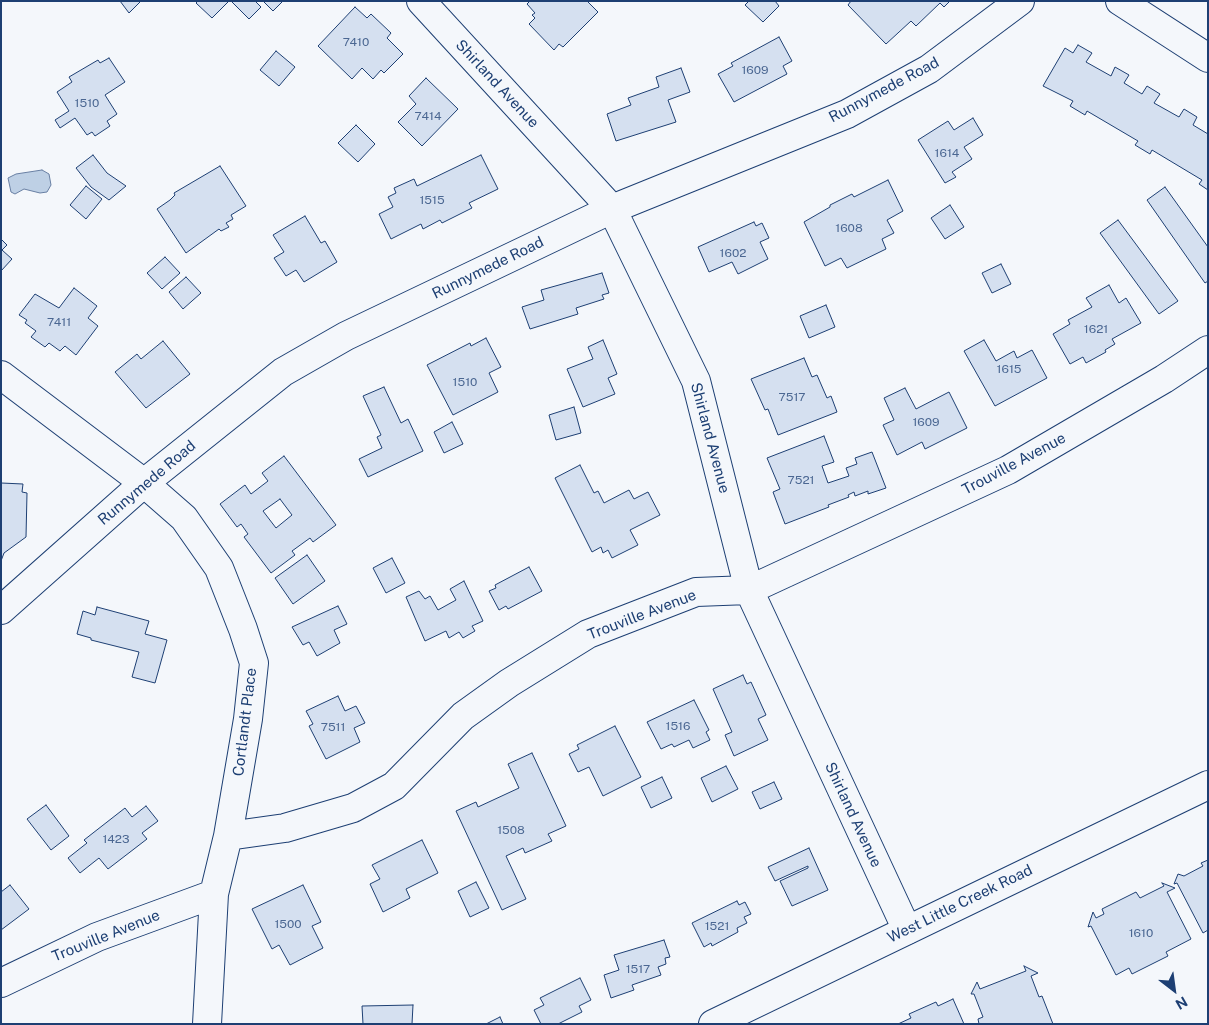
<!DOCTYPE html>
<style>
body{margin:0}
#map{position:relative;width:1209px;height:1025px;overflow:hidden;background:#f4f7fb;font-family:"Public Sans",sans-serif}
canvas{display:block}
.frame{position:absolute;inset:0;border:2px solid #1d3f73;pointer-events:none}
.north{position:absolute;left:1149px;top:965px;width:50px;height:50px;-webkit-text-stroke:4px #f4f7fb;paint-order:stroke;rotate:150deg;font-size:14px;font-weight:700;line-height:20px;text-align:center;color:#1d3f73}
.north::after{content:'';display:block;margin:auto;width:18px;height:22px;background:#1d3f73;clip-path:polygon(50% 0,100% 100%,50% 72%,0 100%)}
</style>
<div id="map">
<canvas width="1209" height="1025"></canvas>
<div class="frame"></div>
<div class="north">N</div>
</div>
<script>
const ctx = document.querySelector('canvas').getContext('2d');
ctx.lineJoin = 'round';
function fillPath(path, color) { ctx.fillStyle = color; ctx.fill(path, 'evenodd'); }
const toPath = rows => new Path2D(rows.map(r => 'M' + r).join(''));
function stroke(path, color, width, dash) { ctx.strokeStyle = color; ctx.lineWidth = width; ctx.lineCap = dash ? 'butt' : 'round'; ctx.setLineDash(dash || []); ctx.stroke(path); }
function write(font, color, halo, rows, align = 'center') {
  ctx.font = font + ' "Public Sans",sans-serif'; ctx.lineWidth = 4; ctx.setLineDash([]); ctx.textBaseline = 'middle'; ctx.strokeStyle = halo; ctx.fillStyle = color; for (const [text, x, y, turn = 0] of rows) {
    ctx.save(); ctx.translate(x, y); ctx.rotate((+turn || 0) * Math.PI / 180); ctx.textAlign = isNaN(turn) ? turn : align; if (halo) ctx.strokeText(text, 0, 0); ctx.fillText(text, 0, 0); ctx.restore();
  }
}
const water = toPath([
 [42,170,49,174,51,185,47,192,40,193,24,189,15,194,11,192,8,178,16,174,42,170]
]);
fillPath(water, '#bed0e5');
stroke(water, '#687fa3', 1);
const building = toPath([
 [120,1,141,1,129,13,120,1],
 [198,1,227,1,228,2,212,18,196,3,198,1],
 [231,1,255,1,261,7,249,19,231,1],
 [263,1,283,1,273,11,263,1],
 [530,1,587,1,598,12,563,47,559,44,554,50,529,24,535,18,532,15,535,13,527,4,530,1],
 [749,1,775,1,779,6,763,22,745,5,749,1],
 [851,1,950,1,944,7,940,3,916,26,911,21,886,44,848,5,851,1],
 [355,7,367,18,371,14,391,33,387,38,403,54,384,73,381,70,373,79,362,68,352,79,318,46,355,7],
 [779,37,792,61,783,66,787,74,734,102,718,74,733,66,731,63,779,37],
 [1078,45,1092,53,1086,62,1111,76,1115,67,1129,75,1124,83,1142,94,1147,86,1160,94,1154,103,1179,117,1184,109,1197,117,1193,125,1208,134,1208,190,1199,184,1202,180,1152,150,1150,154,1135,145,1138,141,1087,111,1085,115,1070,106,1073,101,1043,86,1065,48,1073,53,1078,45],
 [276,51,295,67,279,86,260,70,276,51],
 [109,58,125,82,105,95,117,114,107,121,110,126,95,136,92,132,87,135,75,118,60,128,55,120,69,111,57,92,72,82,69,77,98,60,100,63,109,58],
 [681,68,690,92,668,100,676,122,616,141,607,114,631,105,628,98,659,87,656,77,681,68],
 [426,78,458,109,422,146,398,122,416,104,409,96,426,78],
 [973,118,983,135,964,147,972,159,952,172,956,177,945,183,918,140,948,121,954,130,973,118],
 [356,125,375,144,358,162,338,143,356,125],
 [93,155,107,173,126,186,109,200,91,187,76,168,93,155],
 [481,155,498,189,469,203,472,208,442,223,440,220,423,229,421,224,391,239,379,214,393,207,388,197,396,193,394,188,414,179,417,186,481,155],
 [220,166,246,206,231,215,233,219,226,223,229,227,221,231,219,229,186,253,157,209,170,200,175,195,174,193,220,166],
 [888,180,903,211,887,220,894,233,882,239,886,249,847,268,841,258,825,266,804,222,830,207,830,205,852,194,854,197,888,180],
 [86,186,102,199,86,219,70,205,86,186],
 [1165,187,1208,247,1208,281,1205,283,1147,200,1165,187],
 [950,205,964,227,945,239,931,218,950,205],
 [305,216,321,243,325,241,337,262,304,282,296,270,286,276,274,258,284,252,273,235,305,216],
 [1118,220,1178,301,1159,314,1100,233,1118,220],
 [754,222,756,226,762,223,769,238,760,242,768,259,738,274,732,262,709,272,698,247,754,222],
 [1,239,7,245,2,250,12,259,1,271,1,239],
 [165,257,180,273,162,289,147,273,165,257],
 [1001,264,1011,284,992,293,982,273,1001,264],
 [602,273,609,293,602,295,604,299,576,308,578,314,530,329,522,307,544,300,541,290,602,273],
 [186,277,201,293,183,309,169,292,186,277],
 [1109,285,1119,303,1126,298,1141,323,1112,339,1115,344,1105,350,1106,352,1086,363,1083,357,1070,364,1053,334,1070,324,1068,320,1092,307,1086,298,1109,285],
 [74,288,97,306,88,318,98,326,76,355,65,346,60,351,49,343,45,347,31,337,36,331,25,323,27,320,19,315,35,294,59,308,74,288],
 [826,305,835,327,809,338,800,316,826,305],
 [486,338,501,367,489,373,498,392,453,415,427,365,470,343,471,346,486,338],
 [603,340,617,374,608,378,615,394,583,407,567,369,593,359,588,347,603,340],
 [984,340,996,361,1014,351,1017,358,1032,350,1047,378,995,406,964,351,984,340],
 [163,341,190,374,146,408,115,372,137,354,141,359,163,341],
 [804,358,812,377,817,375,827,398,831,396,837,412,778,435,768,409,765,410,751,379,804,358],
 [384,387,401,423,408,419,423,451,368,477,359,459,382,448,377,437,381,435,363,396,384,387],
 [905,388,916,409,949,392,967,428,925,449,922,442,897,455,883,425,894,420,884,398,905,388],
 [574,407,581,433,556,440,549,415,574,407],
 [452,422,463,444,444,453,434,432,452,422],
 [824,436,834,462,822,466,828,483,849,476,846,468,857,464,855,458,872,452,886,488,868,494,868,491,855,496,854,492,848,495,849,497,828,505,829,507,785,524,773,492,780,489,767,458,824,436],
 [284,456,336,525,313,542,310,538,292,551,295,555,271,573,244,537,248,534,241,524,237,527,220,504,245,485,251,494,268,481,262,473,284,456],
 [280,499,292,515,276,528,263,511,280,499],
 [580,465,594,493,598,491,604,503,629,490,634,499,648,492,660,515,630,530,638,545,612,558,608,550,603,553,601,547,592,552,555,478,580,465],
 [1,483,23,484,22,492,27,493,26,537,4,553,1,561,1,483],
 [307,555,325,581,293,604,275,578,307,555],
 [392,558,405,583,386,593,373,568,392,558],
 [529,567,542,591,508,609,506,606,499,610,489,591,496,588,495,585,529,567],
 [464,581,483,621,472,626,475,631,463,638,459,632,449,638,446,631,425,641,406,597,419,591,425,599,430,596,438,610,456,600,450,589,464,581],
 [338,606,347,624,334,630,340,643,317,656,309,642,303,645,292,627,338,606],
 [97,607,149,621,145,634,167,640,155,683,132,677,139,652,91,640,91,638,77,634,83,611,95,615,97,607],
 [743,675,747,684,751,682,766,715,758,719,768,740,734,756,725,735,732,732,713,689,743,675],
 [338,696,345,711,356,706,365,723,354,728,360,742,326,759,309,726,313,724,306,711,338,696],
 [694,700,709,730,706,732,710,740,693,748,689,740,674,747,672,744,661,749,647,722,694,700],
 [615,726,641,777,603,796,589,767,578,772,569,754,579,749,577,745,615,726],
 [532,753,566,826,548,834,552,841,525,853,523,848,506,856,526,899,502,910,456,811,476,802,478,807,519,788,508,764,532,753],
 [726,766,738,789,712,802,701,778,726,766],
 [662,777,672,798,651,808,641,787,662,777],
 [774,782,782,799,760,809,752,792,774,782],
 [46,805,69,836,51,850,27,819,46,805],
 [146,806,158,821,142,833,147,839,108,869,99,858,80,873,68,858,87,843,84,840,125,808,132,817,146,806],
 [422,840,438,873,406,889,410,898,383,912,370,884,380,879,372,865,422,840],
 [809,848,828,890,792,906,780,881,808,868,808,866,775,881,768,867,809,848],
 [1208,860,1208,930,1203,933,1177,883,1174,884,1178,874,1184,876,1203,866,1201,863,1208,860],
 [476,882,489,908,470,917,458,891,476,882],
 [1162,883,1175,888,1167,892,1191,939,1166,952,1168,956,1132,974,1129,968,1116,975,1091,926,1088,927,1093,912,1096,918,1104,914,1102,909,1136,892,1140,898,1164,886,1162,883],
 [10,885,29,909,1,930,1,892,10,885],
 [303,885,321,922,312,926,323,948,290,965,279,945,272,949,252,909,303,885],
 [737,901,739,905,745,902,751,914,744,917,747,923,737,928,738,932,712,946,711,943,704,947,692,923,737,901],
 [664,940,670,957,665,958,666,964,658,967,661,975,632,985,634,990,611,998,604,975,619,970,614,955,664,940],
 [1024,966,1038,973,1031,976,1039,997,1042,996,1053,1024,979,1024,978,1019,983,1017,974,994,971,994,977,982,980,989,1026,971,1024,966],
 [580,978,591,1000,579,1006,582,1012,558,1024,541,1024,534,1010,544,1005,540,998,580,978],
 [953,999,964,1024,898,1024,911,1018,909,1014,936,1002,938,1006,953,999],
 [413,1005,412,1024,363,1024,362,1006,413,1005],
 [500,1017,503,1024,486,1024,500,1017]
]);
fillPath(building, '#d5e0f0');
stroke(building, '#1d3f73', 1);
const minor = toPath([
 [421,1,612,209,696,381,749,590,907,930],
 [1,375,144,483,184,518,219,568,243,629,254,663,248,719,228,836,214,894,207,1024],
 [1,610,144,483,283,372,346,336,612,209,847,114,929,69,1020,1],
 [228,836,285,828,353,808,394,786,463,716,509,683,588,634,696,592,749,590,1008,470,1164,379,1208,350],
 [1,983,97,937,214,894]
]);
const major = toPath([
 [1120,1,1208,58],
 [713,1024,1208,785]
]);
stroke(minor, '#1d3f73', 30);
stroke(major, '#1d3f73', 30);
stroke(minor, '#f4f7fb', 28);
stroke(major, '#f4f7fb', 28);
write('12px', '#4b6792', null, [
 ["7410",356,42],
 ["1609",755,70],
 ["1510",87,103],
 ["7414",428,116],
 ["1614",947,153],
 ["1515",432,200],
 ["1608",849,228],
 ["1602",733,253],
 ["7411",59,322],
 ["1621",1096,329],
 ["1615",1009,369],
 ["1510",465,382],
 ["7517",792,397],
 ["1609",926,422],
 ["7521",801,480],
 ["1516",678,726],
 ["7511",333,727],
 ["1508",511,830],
 ["1423",116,839],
 ["1500",288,924],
 ["1521",717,926],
 ["1610",1141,933],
 ["1517",638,969]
]);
write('15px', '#1d3f73', '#f4f7fb', [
 ["Shirland Avenue",497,84,47],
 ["Runnymede Road",884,90,-28],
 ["Runnymede Road",488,268,-26],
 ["Shirland Avenue",710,438,75],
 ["Trouville Avenue",1014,464,-28],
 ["Runnymede Road",147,483,-40],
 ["Trouville Avenue",642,615,-21],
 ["Cortlandt Place",245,722,-83],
 ["Shirland Avenue",853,815,65],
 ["West Little Creek Road",960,904,-26],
 ["Trouville Avenue",106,936,-22]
]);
</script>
